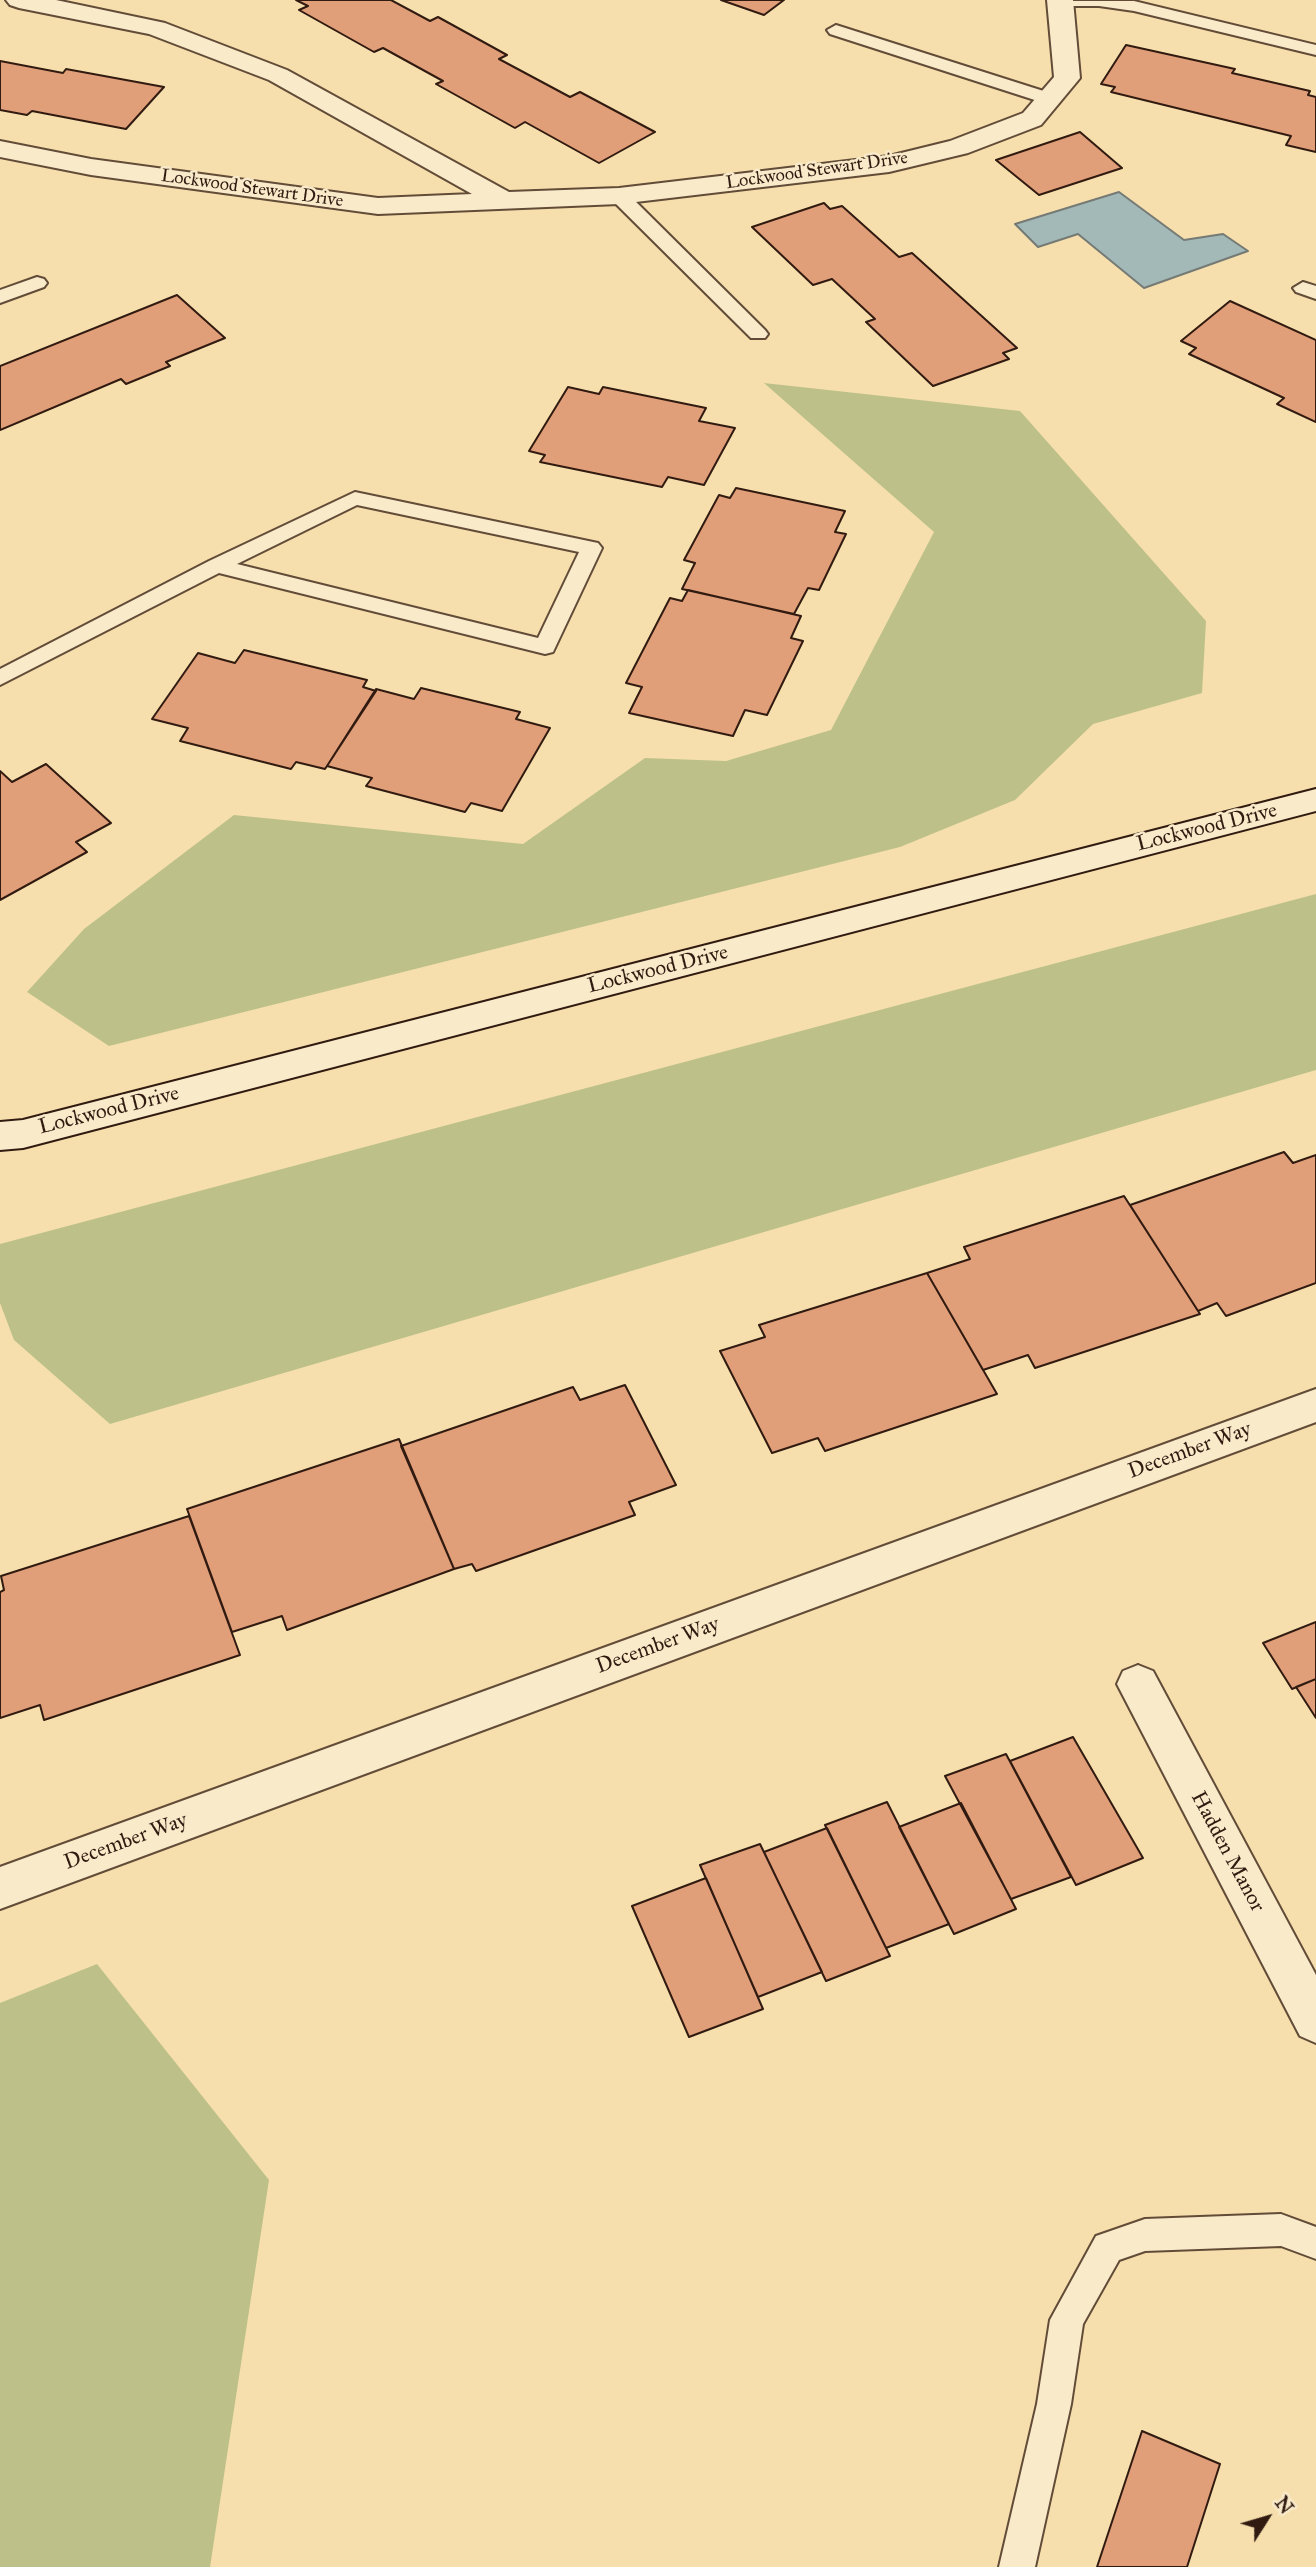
<!DOCTYPE html>
<style>
body{margin:0}
#map{position:relative;width:1316px;height:2567px;overflow:hidden;background:#f6dfad;font-family:"IM FELL Great Primer",serif}
canvas{display:block}
.north{position:absolute;left:1232px;top:2483px;width:70px;height:70px;-webkit-text-stroke:5px #f9eaca;paint-order:stroke;rotate:53deg;font-size:19px;font-weight:700;line-height:28px;text-align:center;color:#311b11}
.north::after{content:'';display:block;margin:auto;width:24px;height:32px;background:#311b11;clip-path:polygon(50% 0,100% 100%,50% 72%,0 100%)}
</style>
<div id="map">
<canvas width="1316" height="2567"></canvas>
<div class="north">N</div>
</div>
<script>
const ctx = document.querySelector('canvas').getContext('2d');
ctx.lineJoin = 'round';
function fillPath(path, color) { ctx.fillStyle = color; ctx.fill(path, 'evenodd'); }
const toPath = rows => new Path2D(rows.map(r => 'M' + r).join(''));
function stroke(path, color, width, dash) { ctx.strokeStyle = color; ctx.lineWidth = width; ctx.lineCap = dash ? 'butt' : 'round'; ctx.setLineDash(dash || []); ctx.stroke(path); }
function write(font, color, halo, rows, align = 'center') {
  ctx.font = font + ' "IM FELL Great Primer",serif'; ctx.lineWidth = 5; ctx.setLineDash([]); ctx.textBaseline = 'middle'; ctx.strokeStyle = halo; ctx.fillStyle = color; for (const [text, x, y, turn = 0] of rows) {
    ctx.save(); ctx.translate(x, y); ctx.rotate((+turn || 0) * Math.PI / 180); ctx.textAlign = isNaN(turn) ? turn : align; if (halo) ctx.strokeText(text, 0, 0); ctx.fillText(text, 0, 0); ctx.restore();
  }
}
fillPath(toPath([
 [764,383,1020,411,1206,621,1202,693,1093,724,1015,800,900,847,109,1046,27,992,84,929,234,815,523,844,645,758,726,761,831,730,934,532],
 [1316,894,1316,1070,110,1424,14,1340,0,1303,0,1244],
 [97,1964,269,2180,210,2567,0,2567,0,2003]
]), '#bdc189');
const water = toPath([
 [1119,192,1184,240,1223,234,1248,251,1144,288,1078,234,1038,247,1015,224,1119,192]
]);
fillPath(water, '#a3b9b7');
stroke(water, '#757a75', 2);
const building = toPath([
 [296,0,391,0,430,21,438,17,507,55,499,59,570,97,580,92,655,132,599,163,525,122,515,128,436,84,443,81,383,48,374,52,299,10,308,6,296,0],
 [721,0,784,0,764,15,721,0],
 [1126,45,1235,69,1232,73,1310,91,1308,95,1316,97,1316,152,1286,145,1291,136,1111,92,1115,87,1101,84,1126,45],
 [0,61,63,73,66,69,164,87,126,129,32,111,27,115,0,110,0,61],
 [1080,132,1122,168,1039,195,996,160,1080,132],
 [824,203,830,209,842,206,899,257,912,253,1017,348,1003,353,1009,359,933,386,866,322,875,319,832,279,813,285,752,227,824,203],
 [177,295,225,338,166,362,170,366,126,384,121,379,0,430,0,366,177,295],
 [1230,301,1316,340,1316,422,1277,404,1284,398,1189,354,1196,348,1181,341,1230,301],
 [568,387,599,394,603,387,706,408,699,421,735,428,704,485,668,477,662,487,540,462,545,455,529,451,568,387],
 [736,488,845,511,835,532,846,534,819,590,808,588,794,614,682,589,695,563,684,560,719,495,730,498,736,488],
 [688,590,801,616,791,638,803,641,767,715,745,710,733,736,629,713,642,687,626,683,670,598,682,601,688,590],
 [244,650,367,680,363,687,376,691,325,769,296,762,291,769,180,741,188,728,152,719,198,653,235,663,244,650],
 [421,688,520,712,516,719,550,728,502,811,471,803,465,812,366,786,372,778,327,766,376,689,414,699,421,688],
 [46,764,111,823,76,842,87,852,0,900,0,771,12,782,46,764],
 [1284,1152,1293,1163,1316,1155,1316,1283,1226,1316,1217,1303,1198,1311,1130,1205,1284,1152],
 [1124,1196,1200,1314,1035,1368,1028,1355,983,1370,927,1273,970,1259,964,1247,1124,1196],
 [927,1273,997,1394,825,1451,818,1438,772,1453,720,1351,765,1337,759,1325,927,1273],
 [625,1385,676,1485,629,1502,635,1515,476,1571,472,1564,454,1569,401,1446,573,1387,580,1400,625,1385],
 [399,1439,454,1569,287,1630,282,1616,232,1632,187,1509,399,1439],
 [189,1516,240,1655,44,1720,40,1705,0,1718,0,1592,4,1590,1,1576,189,1516],
 [1316,1622,1316,1679,1292,1689,1263,1643,1316,1622],
 [1316,1679,1316,1718,1296,1687,1316,1679],
 [1073,1737,1143,1858,1076,1885,1010,1761,1073,1737],
 [1006,1754,1071,1877,1011,1899,945,1776,1006,1754],
 [887,1802,949,1924,886,1948,825,1825,887,1802],
 [961,1803,1016,1909,954,1934,899,1827,961,1803],
 [827,1828,890,1956,826,1981,764,1852,827,1828],
 [760,1844,822,1972,758,1997,700,1865,760,1844],
 [706,1878,763,2009,689,2037,632,1906,706,1878],
 [1142,2431,1220,2464,1187,2567,1097,2567,1142,2431]
]);
fillPath(building, '#e09e79');
stroke(building, '#311b11', 2);
const lane = toPath([
 [1051,1,1134,1,1316,45,1316,55,1134,11,1099,6,1060,6,1051,1],
 [836,25,1056,95,1059,99,1056,103,1044,103,830,34,827,30,836,25],
 [619,190,626,192,765,330,768,334,765,338,751,338,612,200,610,196,612,192,619,190],
 [37,277,44,279,47,283,44,287,0,303,0,290,37,277],
 [1303,282,1316,286,1316,299,1296,292,1293,288,1303,282],
 [355,492,598,543,602,548,553,652,545,654,219,573,0,685,0,669,209,561,355,492],
 [357,505,579,552,538,638,237,564,357,505],
 [1281,2214,1316,2227,1316,2259,1281,2246,1145,2251,1119,2260,1083,2324,1071,2404,1035,2567,999,2567,1037,2404,1050,2320,1096,2236,1145,2219,1281,2214]
]);
const street = toPath([
 [6,0,56,0,165,23,287,70,509,192,619,188,889,156,950,141,1023,113,1054,77,1047,0,1073,0,1080,78,1041,125,968,153,889,172,619,204,378,214,91,175,0,157,0,141,91,159,378,198,472,194,269,80,149,34,19,8,10,5,6,0],
 [1316,1389,1316,1422,0,1909,0,1867,1316,1389],
 [1138,1665,1153,1671,1316,1975,1316,2043,1300,2036,1117,1684,1123,1671,1138,1665]
]);
const secondary = toPath([
 [1316,789,1316,811,23,1148,0,1150,0,1122,23,1120,1316,789]
]);
stroke(lane, '#624c38', 4);
stroke(street, '#624c38', 4);
stroke(secondary, '#311b11', 4);
fillPath(lane, '#f9eaca');
fillPath(street, '#f9eaca');
fillPath(secondary, '#f9eaca');
write('18px', '#311b11', '#f9eaca', [
 ["Lockwood Stewart Drive",817,171,-8],
 ["Lockwood Stewart Drive",252,189,8]
]);
write('21px', '#311b11', '#f9eaca', [
 ["Lockwood Drive",1207,828,-14],
 ["Lockwood Drive",658,970,-14],
 ["Lockwood Drive",109,1111,-14],
 ["December Way",1190,1451,-20],
 ["December Way",658,1646,-20],
 ["December Way",126,1842,-20],
 ["Hadden Manor",1227,1852,62]
]);
</script>
